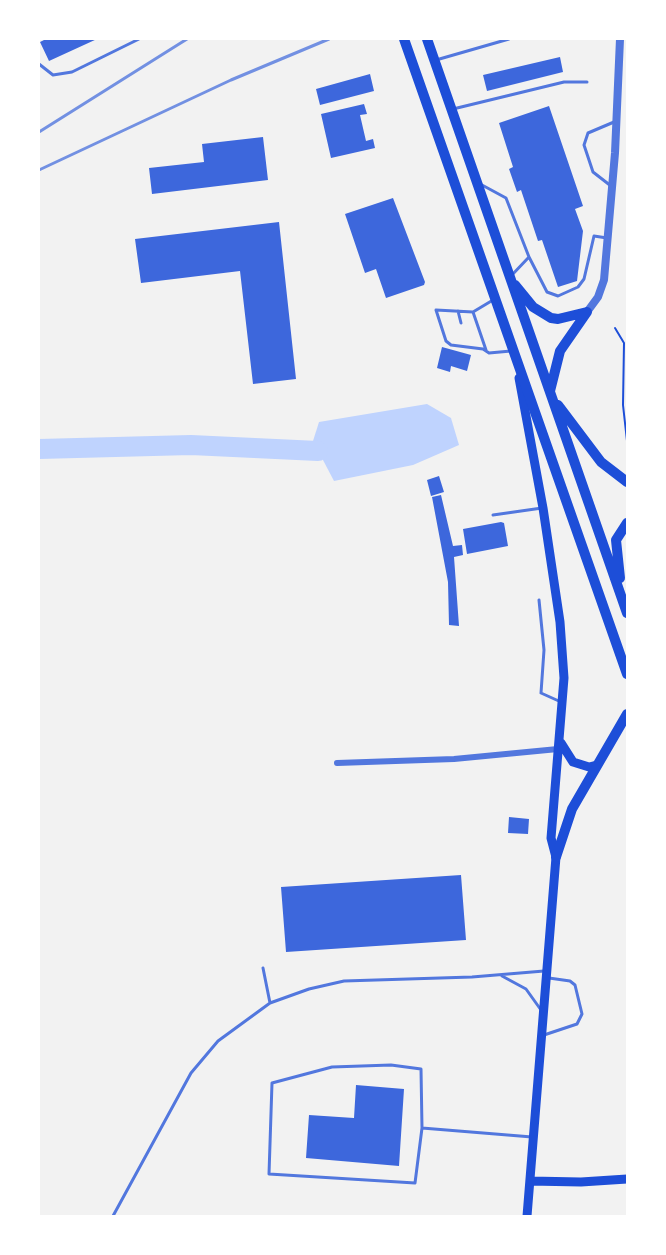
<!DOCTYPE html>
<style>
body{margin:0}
#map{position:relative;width:666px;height:1255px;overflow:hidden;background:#f2f2f2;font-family:Literata,serif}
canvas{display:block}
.frame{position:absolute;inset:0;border:40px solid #fff;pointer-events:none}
</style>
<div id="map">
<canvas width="666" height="1255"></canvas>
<div class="frame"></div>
</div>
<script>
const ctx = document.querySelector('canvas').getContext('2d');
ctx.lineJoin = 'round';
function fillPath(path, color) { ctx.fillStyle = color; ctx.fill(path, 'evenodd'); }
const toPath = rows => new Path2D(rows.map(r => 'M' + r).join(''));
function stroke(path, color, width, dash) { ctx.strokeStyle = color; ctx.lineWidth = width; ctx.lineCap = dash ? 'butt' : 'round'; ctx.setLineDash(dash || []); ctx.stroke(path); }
fillPath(toPath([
 [427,404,451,418,459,445,413,465,334,481,313,441,319,422]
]), '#bfd3fe');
stroke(toPath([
 [39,449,191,445,318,451]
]), '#bfd3fe', 20);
fillPath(toPath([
 [46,39,97,39,49,61,40,42],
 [560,57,563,72,487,91,483,75],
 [370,74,374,91,320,105,316,89],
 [364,104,367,114,360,115,366,141,373,139,375,148,331,158,321,114],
 [549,106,583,206,575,209,583,231,577,281,558,287,542,240,538,241,521,190,517,192,509,169,513,167,499,123],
 [263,137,268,180,152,194,149,168,204,162,202,144],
 [393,198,425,282,424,285,386,298,376,269,365,273,345,214],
 [279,222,296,379,253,384,240,271,141,283,135,239],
 [442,347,471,355,467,371,451,366,450,372,437,368],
 [439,476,444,492,431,496,427,480],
 [441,495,453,546,462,545,463,555,454,557,459,626,449,625,448,582,432,497],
 [501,522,504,523,508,546,467,554,463,529],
 [509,817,529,819,528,834,508,833],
 [461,875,466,940,286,952,281,887],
 [356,1085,404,1089,399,1166,306,1158,309,1115,354,1118]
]), '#3d67dc');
stroke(toPath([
 [615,328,624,343,623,405,627,441]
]), '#1d4ed8', 2);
stroke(toPath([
 [436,60,509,39],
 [39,64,53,75,72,72,139,39],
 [453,109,564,82,587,82],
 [482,185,506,198,529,257],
 [611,186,593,172,584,145,588,133,614,122],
 [511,276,529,257,547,292,558,296,578,287,584,279,594,236,607,238],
 [493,300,473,312,436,310,446,341,451,345,483,349,489,353,511,351],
 [458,311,461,323],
 [473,312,486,350],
 [493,515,542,508],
 [539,600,544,650,541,693,561,702],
 [263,968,270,1003],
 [502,976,526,989,541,1010],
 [544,1035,577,1024,582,1014,575,985,570,981,549,978],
 [422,1128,415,1183,269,1174,272,1083,332,1067,391,1065,421,1069,422,1128,532,1137],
 [113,1216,191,1073,218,1041,270,1003,309,989,344,981,472,977,544,971]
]), '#5277de', 3);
stroke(toPath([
 [337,763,454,759,558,749]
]), '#5277de', 6);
stroke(toPath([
 [587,312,598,297,604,280,615,153,620,39]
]), '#5277de', 8);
stroke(toPath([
 [519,378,543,508,560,622,564,678,551,838,556,857,527,1216],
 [561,743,573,762,589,767,597,765],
 [530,1181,581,1182,627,1179]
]), '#1d4ed8', 9);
stroke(toPath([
 [404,39,627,674],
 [427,39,627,613],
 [515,285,533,307,551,318,558,319,587,312],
 [550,391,560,351,587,312],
 [558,405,601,462,627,482],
 [620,578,616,540,627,523],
 [556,857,572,809,627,714]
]), '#1d4ed8', 10);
stroke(toPath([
 [39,132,187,39],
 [39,170,231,80,329,39]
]), '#7290e2', 3);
</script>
